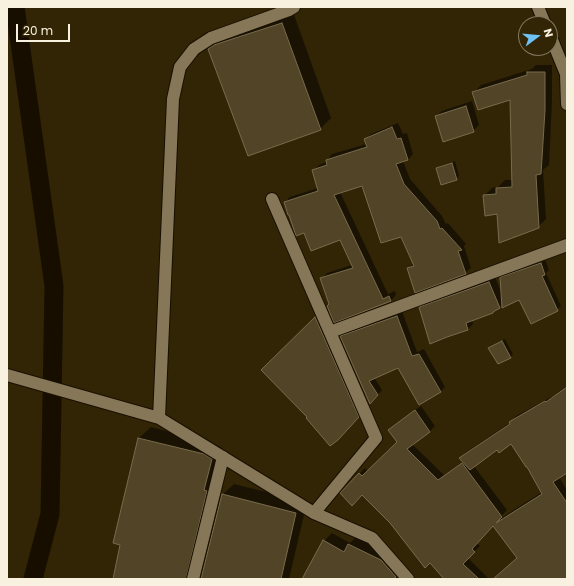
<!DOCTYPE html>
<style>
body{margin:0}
#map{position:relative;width:574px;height:586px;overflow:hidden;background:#322506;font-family:Poppins,sans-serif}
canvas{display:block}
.frame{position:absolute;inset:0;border:8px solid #f9f1df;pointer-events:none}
.north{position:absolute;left:518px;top:16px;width:40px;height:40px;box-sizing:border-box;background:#322506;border:1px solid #82775d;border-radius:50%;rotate:74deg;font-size:11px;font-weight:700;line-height:16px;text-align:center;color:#f9f1df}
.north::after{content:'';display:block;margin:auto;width:14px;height:18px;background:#6ec2f3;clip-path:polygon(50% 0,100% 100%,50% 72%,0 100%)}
.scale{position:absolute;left:16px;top:24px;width:54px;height:18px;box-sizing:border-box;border:2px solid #f9f1df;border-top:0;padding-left:5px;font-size:12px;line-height:14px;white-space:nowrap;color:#f9f1df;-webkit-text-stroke:3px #322506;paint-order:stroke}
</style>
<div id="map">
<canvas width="574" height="586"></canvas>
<div class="frame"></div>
<div class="north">N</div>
<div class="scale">20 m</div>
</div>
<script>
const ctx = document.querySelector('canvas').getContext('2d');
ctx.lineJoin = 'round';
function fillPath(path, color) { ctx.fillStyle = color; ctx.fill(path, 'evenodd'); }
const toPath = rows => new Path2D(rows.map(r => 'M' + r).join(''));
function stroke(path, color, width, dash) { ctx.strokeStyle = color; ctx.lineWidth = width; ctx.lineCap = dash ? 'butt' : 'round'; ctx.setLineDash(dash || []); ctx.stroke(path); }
fillPath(toPath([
 [293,12,331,118,320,129,210,49,221,38],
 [536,65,552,65,552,102,549,165,543,170,546,219,538,227,498,213,484,196,492,188,498,187,505,180,512,180,511,99,474,92,481,85,532,69],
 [472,101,479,125,473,131,436,116,442,111],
 [398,123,403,134,407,133,413,154,408,160,403,161,410,179,442,216,446,224,448,223,466,244,464,246,471,268,465,273,408,269,414,263,401,235,363,185,340,192,388,294,395,291,396,295,391,301,330,305,321,279,327,273,352,265,341,239,305,232,285,202,290,197,318,188,313,171,319,165,327,162,327,160,332,154,367,144,365,140,371,134],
 [455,161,459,176,457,179,442,183,437,168,440,166],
 [545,259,549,270,546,273,561,306,557,310,519,299,503,304,500,307,472,320,473,324,468,329,420,308,426,302,495,277,502,294,501,278,506,274],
 [324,310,366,408,345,430,308,417,263,370],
 [402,311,417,352,424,349,445,387,440,392,398,366,374,377,382,390,375,398,341,337,346,332],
 [505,339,513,354,511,357,498,363,492,346],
 [567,387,567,471,559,477,567,490,567,579,494,579,518,558,494,524,477,543,480,546,468,558,489,579,445,579,430,562,362,494,341,493,365,468,369,472,398,442,389,430,394,425,421,406,435,426,430,431,412,444,444,475,463,462,460,458,465,453,511,422,516,416,551,397,552,397],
 [512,443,527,465,542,492,498,520,507,510,474,466,498,449],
 [151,427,215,444,222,448,214,479,199,573,203,576,222,495,234,484,307,502,289,579,114,579,139,438],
 [332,533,350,543,356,537,389,552,409,579,303,579,324,541]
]), '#0007');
stroke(toPath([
 [15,7,54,286,50,514,33,579]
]), '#180e00', 19);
const building = toPath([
 [282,23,321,130,248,156,208,49,214,45,223,42,282,23],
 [527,72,545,72,545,110,541,174,536,175,539,228,499,243,497,214,485,216,483,195,496,194,496,188,512,187,510,100,478,110,472,92,527,75,527,72],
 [466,106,474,132,443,142,435,116,466,106],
 [392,127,397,139,401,138,408,160,396,164,404,184,437,221,440,229,442,228,462,250,458,251,466,274,415,293,407,268,414,266,401,237,381,243,362,186,334,195,383,299,389,296,391,301,334,323,327,306,329,304,320,278,353,268,340,240,311,251,304,233,296,236,289,215,288,215,284,202,318,191,312,170,327,165,326,160,367,147,364,139,392,127],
 [452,163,457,180,441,185,436,168,452,163],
 [541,263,545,275,542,276,558,311,531,324,519,300,502,308,500,277,541,263],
 [489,282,500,308,493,312,493,313,466,323,468,330,447,337,430,344,419,307,489,282],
 [397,316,412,356,419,354,441,392,419,405,398,368,369,381,378,395,370,404,340,336,397,316],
 [315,317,359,417,338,440,330,446,306,418,307,417,261,370,315,317],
 [502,341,511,358,498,364,488,348,502,341],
 [567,387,567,473,553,482,567,503,567,579,493,579,517,558,493,526,472,549,475,552,463,564,479,579,444,579,430,563,425,568,390,523,362,495,352,506,340,493,359,473,362,476,397,442,388,430,415,410,430,432,407,449,438,480,462,463,502,517,496,523,542,494,527,467,526,467,511,444,499,453,497,450,470,470,459,458,510,424,509,422,545,401,546,402,567,387],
 [138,438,204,454,212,459,204,490,207,491,186,579,113,579,120,545,113,543,138,438],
 [222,494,296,513,281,579,201,579,222,494],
 [323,540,344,552,348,544,381,560,396,577,393,579,302,579,323,540]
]);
fillPath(building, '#524527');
stroke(building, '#796b4c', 1);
const minor = toPath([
 [272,199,376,438,314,513],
 [330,332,567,245],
 [193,579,223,457]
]);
const tertiary = toPath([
 [538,7,545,24],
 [550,35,566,74,567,104],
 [7,375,159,418,314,513,372,538,408,579],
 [159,418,173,99,180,67,194,49,211,38,289,10,294,7]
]);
stroke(minor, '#180f00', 14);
stroke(tertiary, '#180f00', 14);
stroke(minor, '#857757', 12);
stroke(tertiary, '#857757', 12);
</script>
